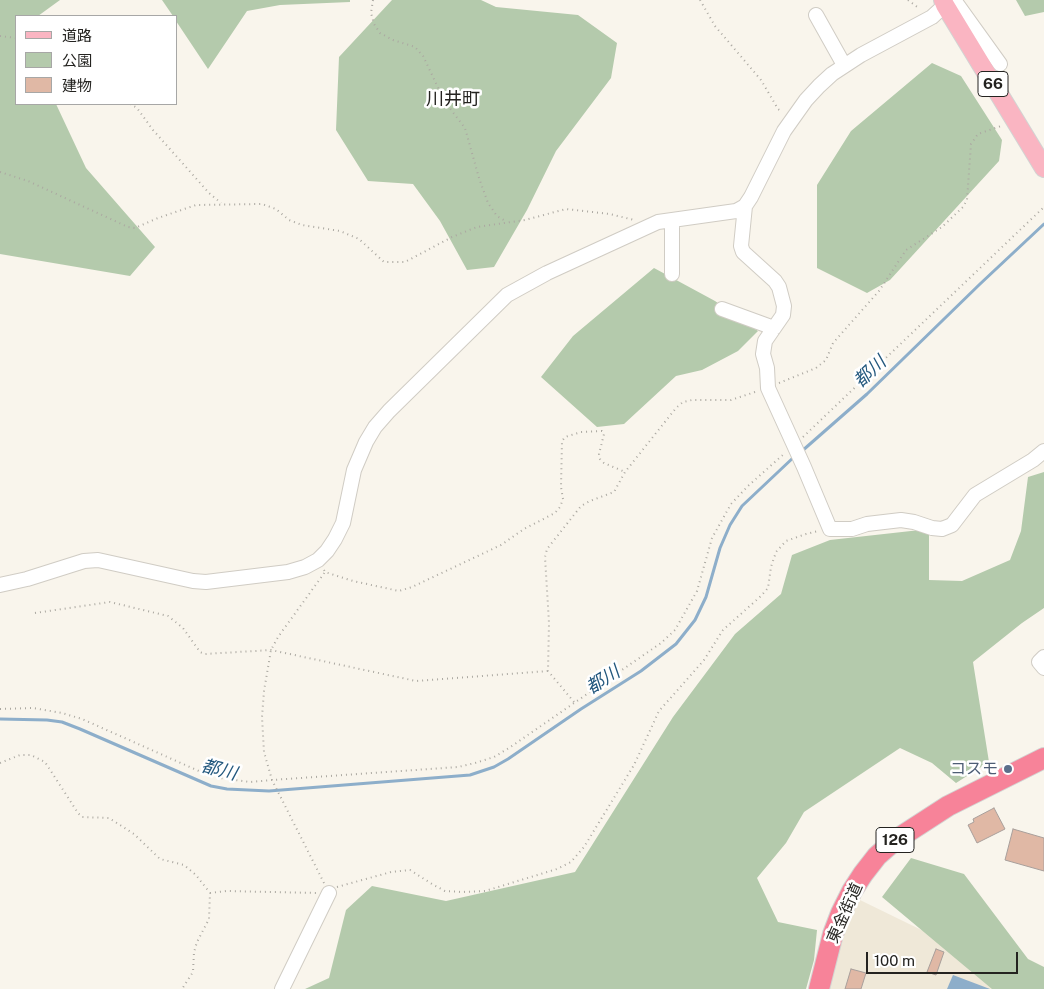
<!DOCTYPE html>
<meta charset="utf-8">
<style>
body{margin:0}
#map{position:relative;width:1044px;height:989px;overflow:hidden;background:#f9f5ec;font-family:"Public Sans","Noto Sans JP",sans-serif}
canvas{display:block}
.legend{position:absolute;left:15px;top:15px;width:162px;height:90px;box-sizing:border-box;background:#fff;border:1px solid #a7a7a6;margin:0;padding:6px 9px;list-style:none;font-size:15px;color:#242320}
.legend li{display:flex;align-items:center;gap:10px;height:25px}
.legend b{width:25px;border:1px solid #a7a7a6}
.scale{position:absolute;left:866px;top:952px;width:152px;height:22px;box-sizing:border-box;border:2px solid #242320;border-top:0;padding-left:6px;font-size:15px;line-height:18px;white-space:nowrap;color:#242320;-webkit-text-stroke:4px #fff;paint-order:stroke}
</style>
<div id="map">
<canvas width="1044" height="989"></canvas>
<ul class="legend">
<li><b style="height:6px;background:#fab5c2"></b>道路</li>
<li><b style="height:14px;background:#b4caac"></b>公園</li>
<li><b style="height:14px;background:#e0b8a5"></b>建物</li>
</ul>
<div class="scale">100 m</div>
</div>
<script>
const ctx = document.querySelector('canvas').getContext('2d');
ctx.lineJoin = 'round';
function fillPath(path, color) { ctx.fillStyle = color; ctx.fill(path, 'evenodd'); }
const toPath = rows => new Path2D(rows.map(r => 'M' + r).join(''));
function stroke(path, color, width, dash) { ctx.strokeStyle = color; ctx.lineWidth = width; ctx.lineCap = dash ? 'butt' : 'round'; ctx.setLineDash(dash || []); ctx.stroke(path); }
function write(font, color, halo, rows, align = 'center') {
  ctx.font = font + ' "Public Sans","Noto Sans JP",sans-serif'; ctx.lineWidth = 5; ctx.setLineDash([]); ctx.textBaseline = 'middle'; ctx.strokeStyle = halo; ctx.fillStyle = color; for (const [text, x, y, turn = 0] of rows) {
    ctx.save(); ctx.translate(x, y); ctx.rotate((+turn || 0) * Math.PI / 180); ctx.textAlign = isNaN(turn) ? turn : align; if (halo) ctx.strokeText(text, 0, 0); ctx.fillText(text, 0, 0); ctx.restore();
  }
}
fillPath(toPath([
 [860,900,1026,981,1023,989,828,989,847,922]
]), '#efe8d8');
fillPath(toPath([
 [0,0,60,0,38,16,16,16,16,104,56,104,86,168,155,247,130,276,0,254],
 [162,0,350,0,350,2,280,5,247,11,208,69,176,21,176,16,173,16],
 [392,0,481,0,496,7,578,15,617,43,611,78,556,151,527,210,494,267,467,270,440,221,413,184,368,181,336,130,339,57],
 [1016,0,1044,0,1044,12,1025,16],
 [932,63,961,76,1002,140,999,161,890,280,867,293,817,268,817,185,851,131],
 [654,268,715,301,758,331,738,351,702,370,676,376,624,424,597,427,541,377,573,336],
 [1044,472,1044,608,1022,623,973,662,989,762,956,783,932,763,900,748,804,812,786,843,757,878,778,922,817,930,814,960,806,989,305,989,329,978,346,910,372,886,446,901,575,872,673,717,735,634,781,594,792,555,830,540,929,529,929,580,962,581,1010,560,1021,531,1028,477],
 [911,858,964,874,1028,959,1044,967,1044,989,992,989,882,897]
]), '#b4caac');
fillPath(toPath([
 [953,975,990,989,947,989]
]), '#8daeca');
stroke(toPath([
 [802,451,867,394,980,284,1044,224],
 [0,719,47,720,62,722,80,729,211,786,227,789,269,791,470,775,494,767,508,759,581,709,641,671,676,644,695,620,706,597,720,548,730,525,742,506,795,456]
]), '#8daeca', 3);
const building = toPath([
 [994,808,1005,829,977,843,968,825,974,822,973,819,994,808],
 [1013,829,1044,838,1044,871,1005,860,1013,829],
 [936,949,944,952,936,975,927,972,936,949],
 [851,969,866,973,861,989,845,989,851,969]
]);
fillPath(building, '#e0b8a5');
stroke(building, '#a89f9b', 1);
const minor = toPath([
 [954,0,1000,64],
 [816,15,844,65],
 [745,206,741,246,743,252,775,281,779,287,784,306,783,315,765,341,763,354,767,368,768,388,804,467,830,529,852,529,867,524,901,520,914,522,932,528,942,529,952,525,975,495,1033,460,1044,451],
 [672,220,672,274],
 [722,309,774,328],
 [0,585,27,579,84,561,98,560,193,581,206,582,288,572,305,567,318,560,327,551,335,539,343,523,354,470,366,442,375,427,389,411,507,295,547,273,658,222,736,211,745,206,751,197,784,131,806,100,819,86,832,74,861,55,932,17,945,5,948,0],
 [1044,657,1039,662,1044,668],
 [282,989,329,893]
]);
const major = toPath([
 [943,0,945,5,1044,168]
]);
const highway = toPath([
 [819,989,833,934,841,913,852,891,863,874,877,856,894,841,948,806,1044,758]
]);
stroke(minor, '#d0ccc4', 16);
stroke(major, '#d3d3d2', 20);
stroke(highway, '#d3d3d2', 22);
stroke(toPath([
 [373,0,371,13,374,24,380,33,393,40,415,47,423,56,445,102,465,128,479,178,488,203,497,216,507,222],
 [700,0,715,26,761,80,778,109,782,112],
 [908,0,920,9],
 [0,36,16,38],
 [130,104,137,108,153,130,209,193,221,203],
 [0,172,28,181,128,227,135,228,158,218,196,205,262,204,276,209,289,220,302,225,340,231,359,239,384,262,405,262,452,237,477,227,525,220,566,209,610,214,634,220],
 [779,383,816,368,826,360,833,343,879,291,906,250,942,227,963,207,967,200,971,144,978,134,1001,126],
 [803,437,1044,207],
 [324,570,325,572,353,581,399,591,412,587,501,545,524,529,555,513,560,507,563,499,561,487,562,441,565,437,581,432,602,431,604,434,599,454,600,459,604,463,625,472],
 [35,613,110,602,168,616,183,628,200,652,205,654,271,650,416,681,548,671],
 [574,702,548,671,549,623,545,557,547,549,581,506,590,501,614,492,625,472,676,408,683,402,692,400,731,400,758,391],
 [0,709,33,708,62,713,82,719,201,772,220,778,250,782,272,780,458,767,475,763,494,757,509,748,661,643,675,630,697,591,712,538,731,504,748,486,785,453],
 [0,763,20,755,31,755,45,762,78,813,82,817,109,818,134,834,160,859,184,865,196,875,210,893,209,919,197,942,194,952,193,972,182,989],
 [324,883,272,780,264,752,262,717,264,691,271,650,278,637,325,572],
 [337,887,391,872,410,870,432,884,445,891,462,892,485,891,557,869,571,862,584,847,634,765,659,711,704,660,723,630,761,596,768,588,771,567,776,552,786,541,806,534,818,531],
 [210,893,226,891,317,893]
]), '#aba8a1', 2, [1, 4]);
stroke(minor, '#fff', 14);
stroke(major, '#fab5c2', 18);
stroke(highway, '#f78399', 20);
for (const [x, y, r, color] of [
 [1008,769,5,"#5c6f8a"]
]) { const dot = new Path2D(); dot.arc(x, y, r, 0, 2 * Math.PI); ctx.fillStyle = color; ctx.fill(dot); stroke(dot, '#fff', 2); }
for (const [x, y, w] of [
 [993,84,30],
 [895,840,38]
]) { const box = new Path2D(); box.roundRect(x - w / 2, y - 12.5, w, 25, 4); ctx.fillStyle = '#fff'; ctx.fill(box); stroke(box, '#242320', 1); }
write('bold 15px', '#242320', null, [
 ["66",993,84],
 ["126",895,840]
]);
write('16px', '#4e5e75', '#fff', [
 ["コスモ",998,769]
], 'right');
write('16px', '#242320', '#fff', [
 ["東金街道",845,913,-66]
]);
write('18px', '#242320', '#fff', [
 ["川井町",453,99]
]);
write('italic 18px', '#23587e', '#fff', [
 ["都川",870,372,-43],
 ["都川",603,680,-33],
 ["都川",219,770,14]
]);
</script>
